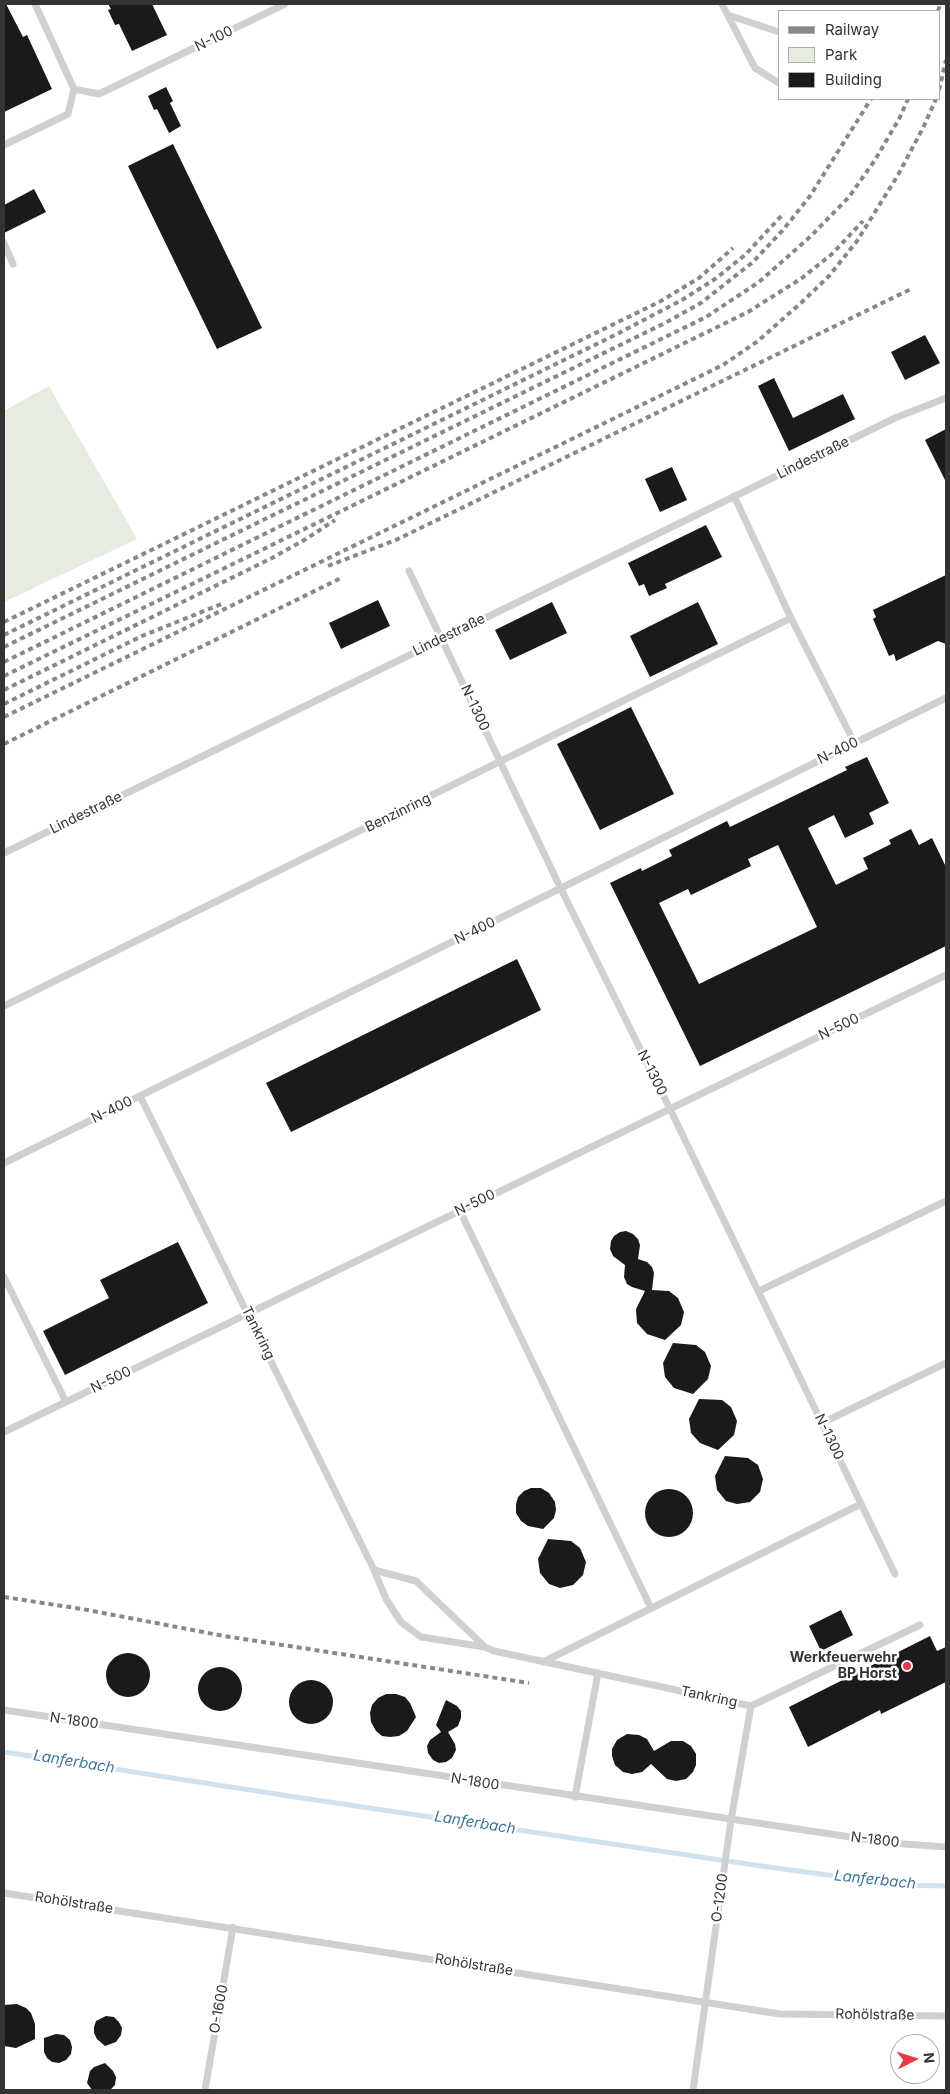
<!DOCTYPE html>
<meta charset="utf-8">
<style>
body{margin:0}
#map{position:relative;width:950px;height:2094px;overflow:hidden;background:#fff;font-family:Inter,sans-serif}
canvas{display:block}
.frame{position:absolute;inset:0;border:5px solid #333;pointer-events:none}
.legend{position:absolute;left:778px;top:10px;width:162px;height:90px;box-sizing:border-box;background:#fff;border:1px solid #adadad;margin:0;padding:6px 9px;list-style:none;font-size:15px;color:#333}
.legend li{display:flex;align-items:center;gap:10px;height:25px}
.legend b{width:25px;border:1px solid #adadad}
.north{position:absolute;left:890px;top:2034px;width:50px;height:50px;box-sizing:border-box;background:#fff;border:1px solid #adadad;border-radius:50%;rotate:85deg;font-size:14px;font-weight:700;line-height:20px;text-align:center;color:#333}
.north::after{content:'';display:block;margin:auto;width:18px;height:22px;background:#e63946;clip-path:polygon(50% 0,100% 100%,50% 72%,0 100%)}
</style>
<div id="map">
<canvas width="950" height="2094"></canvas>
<div class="frame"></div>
<ul class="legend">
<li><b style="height:6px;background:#888"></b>Railway</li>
<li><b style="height:14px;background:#e6ecdf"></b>Park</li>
<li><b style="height:14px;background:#1a1a1a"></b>Building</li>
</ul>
<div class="north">N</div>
</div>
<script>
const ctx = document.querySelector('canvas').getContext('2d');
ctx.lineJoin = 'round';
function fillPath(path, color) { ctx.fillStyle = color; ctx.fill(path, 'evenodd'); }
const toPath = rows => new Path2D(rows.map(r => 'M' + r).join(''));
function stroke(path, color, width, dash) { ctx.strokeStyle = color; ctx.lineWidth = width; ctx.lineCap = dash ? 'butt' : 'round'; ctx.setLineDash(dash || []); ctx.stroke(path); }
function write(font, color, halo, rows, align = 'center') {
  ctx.font = font + ' Inter,sans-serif'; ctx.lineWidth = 5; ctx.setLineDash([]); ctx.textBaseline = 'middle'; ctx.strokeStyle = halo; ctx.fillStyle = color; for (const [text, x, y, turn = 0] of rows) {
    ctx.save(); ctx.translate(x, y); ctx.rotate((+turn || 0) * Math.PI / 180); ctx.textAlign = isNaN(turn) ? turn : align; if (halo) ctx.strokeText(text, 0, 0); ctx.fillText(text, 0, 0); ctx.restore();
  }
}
fillPath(toPath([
 [49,386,137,539,4,602,4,411]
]), '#e6ecdf');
stroke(toPath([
 [4,1752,302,1798,761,1866,903,1885,946,1886]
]), '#cfe2ee', 5);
fillPath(toPath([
 [4,4,6,4,23,37,27,35,52,89,4,112],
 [108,4,152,4,167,35,132,51,119,24,115,25,108,10,111,9],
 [166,87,173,101,170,103,181,126,169,133,157,109,154,110,148,96],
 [173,144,262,328,217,349,128,166],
 [34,189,46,212,4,233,4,205],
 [925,335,940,363,905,380,891,352],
 [774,378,793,418,843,394,855,419,789,451,758,386],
 [946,429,946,482,925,440],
 [672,467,687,500,660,512,645,479],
 [706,525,722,557,665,584,667,588,649,596,644,584,639,586,628,563],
 [946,575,946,644,938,641,896,661,894,654,889,656,873,619,876,617,873,610],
 [378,600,390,626,341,649,329,623],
 [552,602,567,633,510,660,495,630],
 [698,602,718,644,650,677,630,636],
 [631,707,674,794,600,830,557,744],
 [867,757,889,803,869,813,874,824,845,838,834,815,808,828,836,885,868,869,863,858,891,844,889,840,911,829,919,845,932,838,946,867,946,946,700,1066,610,883,641,868,642,871,672,856,669,850,727,821,730,827,847,770,845,767],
 [778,845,817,927,699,984,659,903,688,889,691,895,751,866,748,859],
 [517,959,541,1010,291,1132,266,1083],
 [626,1231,633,1234,638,1239,640,1245,638,1259,647,1262,652,1267,654,1273,652,1290,669,1291,678,1298,684,1312,681,1325,665,1340,647,1334,637,1323,636,1309,645,1291,632,1287,627,1284,624,1277,625,1265,613,1256,610,1249,611,1241,614,1236,620,1232],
 [178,1242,208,1303,65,1375,43,1331,109,1298,100,1280],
 [673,1343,696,1345,705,1352,711,1366,708,1379,693,1394,674,1388,665,1377,663,1363],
 [699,1399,722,1400,731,1407,737,1421,734,1435,718,1450,700,1443,691,1433,689,1419],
 [725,1456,748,1458,758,1465,763,1479,760,1492,750,1502,737,1504,726,1501,717,1490,715,1476],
 [531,1488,541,1488,549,1493,555,1502,556,1510,554,1518,543,1529,528,1526,521,1521,516,1513,516,1504,518,1497,524,1491],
 '645 1513a24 24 0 1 1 48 0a24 24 0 1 1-48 0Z',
 [548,1539,571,1541,580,1548,586,1562,583,1575,573,1585,560,1588,549,1584,540,1573,538,1559],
 [841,1610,853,1635,821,1651,809,1626],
 [930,1636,937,1651,946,1647,946,1682,881,1714,880,1710,808,1747,789,1707],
 '106 1675a22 22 0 1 1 44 0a22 22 0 1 1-44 0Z',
 '198 1689a22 22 0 1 1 44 0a22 22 0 1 1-44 0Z',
 '289 1702a22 22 0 1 1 44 0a22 22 0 1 1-44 0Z',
 [386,1694,396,1694,405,1697,410,1703,416,1717,407,1731,399,1736,390,1737,382,1736,376,1731,371,1722,370,1713,372,1705,378,1698],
 [446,1700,457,1706,461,1711,461,1718,458,1726,448,1732,455,1744,456,1750,452,1758,446,1762,439,1763,433,1760,428,1753,427,1746,430,1740,441,1732,436,1725],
 [627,1734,639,1735,647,1739,654,1751,671,1741,683,1741,691,1746,696,1754,696,1765,693,1772,686,1779,676,1781,667,1779,651,1764,642,1772,632,1774,623,1772,615,1765,612,1756,612,1749,617,1740],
 [17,2004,26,2008,31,2013,35,2024,35,2039,16,2048,4,2046,4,2005],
 [106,2016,114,2017,119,2022,122,2028,121,2035,116,2042,105,2046,97,2039,94,2033,94,2027,96,2021],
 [56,2034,64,2035,70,2040,72,2047,71,2054,66,2060,59,2063,52,2062,47,2058,44,2052,44,2038],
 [105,2063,113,2071,116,2077,115,2085,110,2090,92,2090,87,2083,90,2071,94,2067]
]), '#1a1a1a');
stroke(toPath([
 [35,4,74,89,99,94,285,4],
 [722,4,755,68,779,83],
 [728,15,779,32],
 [4,145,68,114,74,89],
 [4,243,13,264],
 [734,496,791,618,854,742],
 [409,571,561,889,670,1109,895,1574],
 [4,853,895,418,946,398],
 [4,1006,791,618],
 [140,1096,374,1570,386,1599,401,1622,421,1637,485,1647],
 [4,1163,946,698],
 [460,1211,651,1608],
 [4,1277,66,1402],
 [759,1291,946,1201],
 [822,1423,946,1363],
 [4,1432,946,975],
 [374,1570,416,1581,485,1647,494,1651,751,1706,920,1625],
 [543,1662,861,1504],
 [4,1710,891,1843,946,1847],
 [575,1797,598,1673],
 [4,1893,780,2014,946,2016],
 [205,2090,233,1927],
 [693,2090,731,1820,751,1706]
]), '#d0d0d0', 7);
stroke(toPath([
 [938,11,940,4],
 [939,90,946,60],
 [328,566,398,539,911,289],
 [4,622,661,301,699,278,733,248],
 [4,635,617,334,682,300,715,279,745,255,784,213],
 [4,647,665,323,701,303,753,262,783,230,810,196,871,99],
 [4,662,706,317,759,282,811,236,849,197,875,160,899,119,908,99],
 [4,676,748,312,802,278,832,254,863,221],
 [4,690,272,558,306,539,335,520],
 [4,704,142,636,224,603],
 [4,717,723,365,758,341,802,302,829,276,857,241,898,175,923,128,936,99],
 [4,744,343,577],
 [4,1597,82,1609,224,1636,529,1683]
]), '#888', 4, [5, 4]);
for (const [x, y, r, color] of [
 [907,1666,5,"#e63946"]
]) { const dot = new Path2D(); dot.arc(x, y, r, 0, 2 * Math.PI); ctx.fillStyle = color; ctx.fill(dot); stroke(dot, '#fff', 2); }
write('14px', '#333', '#fff', [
 ["N-100",214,39,-26],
 ["Lindestraße",813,458,-26],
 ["Lindestraße",449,635,-26],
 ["N-1300",475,708,65],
 ["N-400",838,751,-26],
 ["Lindestraße",86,813,-26],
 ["Benzinring",398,813,-26],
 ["N-400",475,931,-26],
 ["N-500",839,1027,-26],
 ["N-1300",652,1073,63],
 ["N-400",112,1110,-26],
 ["N-500",475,1203,-26],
 ["Tankring",258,1333,64],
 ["N-500",111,1380,-26],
 ["N-1300",829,1437,64],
 ["Tankring",709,1697,12],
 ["N-1800",74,1721,8],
 ["N-1800",475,1782,9],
 ["N-1800",875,1840,7],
 ["O-1200",720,1898,-82],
 ["Rohölstraße",74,1903,9],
 ["Rohölstraße",474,1965,9],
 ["O-1600",219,2009,-80],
 ["Rohölstraße",875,2015,1]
]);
write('bold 14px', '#333', '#fff', [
 ["Werkfeuerwehr",897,1658],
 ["BP Horst",897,1674]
], 'right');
write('italic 15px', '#3f7597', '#fff', [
 ["Lanferbach",74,1762,9],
 ["Lanferbach",475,1823,9],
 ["Lanferbach",875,1880,6]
]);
</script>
